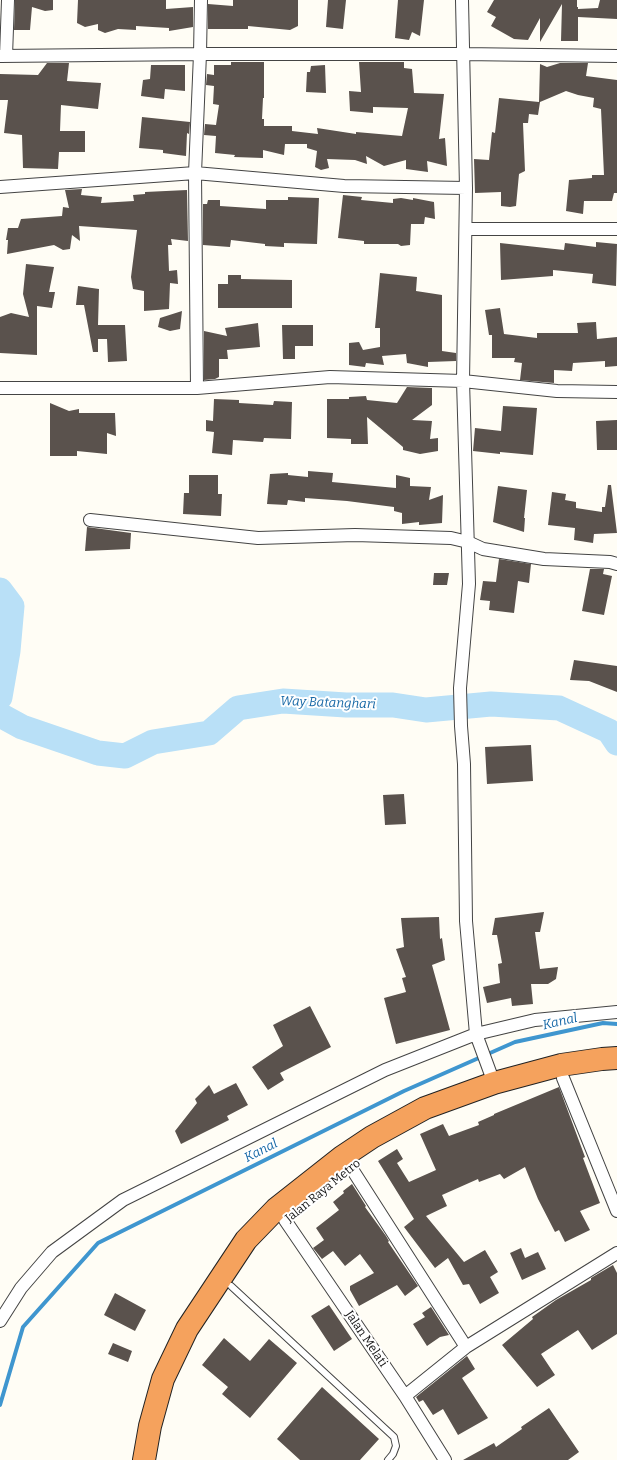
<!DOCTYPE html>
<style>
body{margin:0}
canvas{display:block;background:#fffdf5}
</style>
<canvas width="617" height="1460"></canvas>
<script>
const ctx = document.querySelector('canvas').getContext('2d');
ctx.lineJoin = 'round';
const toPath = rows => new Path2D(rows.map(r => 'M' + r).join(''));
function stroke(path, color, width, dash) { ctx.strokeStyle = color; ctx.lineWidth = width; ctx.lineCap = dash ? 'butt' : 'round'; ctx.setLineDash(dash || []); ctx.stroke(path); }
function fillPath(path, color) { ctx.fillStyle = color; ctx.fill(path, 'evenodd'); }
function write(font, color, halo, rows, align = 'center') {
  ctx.font = font + ' Bitter,serif'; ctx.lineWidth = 4; ctx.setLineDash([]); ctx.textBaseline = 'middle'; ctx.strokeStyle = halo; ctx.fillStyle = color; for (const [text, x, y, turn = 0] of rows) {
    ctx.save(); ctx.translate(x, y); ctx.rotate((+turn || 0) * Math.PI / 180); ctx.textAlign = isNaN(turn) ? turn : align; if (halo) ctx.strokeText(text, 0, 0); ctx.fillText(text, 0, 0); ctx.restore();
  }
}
stroke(toPath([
 [0,1405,23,1327,98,1243,404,1091,515,1042,603,1023,617,1024]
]), '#3f96cf', 4);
stroke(toPath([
 [0,590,12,606,8,651,0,697],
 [0,715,22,727,98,753,125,756,153,742,209,733,238,708,283,701,346,705,393,705,426,710,491,704,559,708,609,731,617,743]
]), '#b9e0f7', 25);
fillPath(toPath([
 [15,0,53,0,53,10,45,11,32,7,30,30,14,30],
 [78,0,166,0,166,9,193,7,193,27,169,31,169,28,136,26,136,30,118,29,105,33,98,30,98,24,85,27,77,23],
 [233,0,298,0,298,26,290,30,248,26,248,29,208,29,208,4,233,6],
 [328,0,346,0,343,29,326,27],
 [398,0,424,0,420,36,412,32,409,40,395,38],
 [494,0,577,0,577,7,578,7,578,9,598,8,600,0,617,0,617,19,578,17,578,41,561,41,562,4,540,42,540,18,528,40,514,39,491,26,496,17,487,12],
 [231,62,264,62,264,98,263,98,262,119,264,119,264,126,292,126,292,131,318,134,317,128,356,134,356,132,402,136,408,108,373,107,373,113,350,111,349,91,361,92,359,62,404,62,404,68,412,69,414,93,444,94,439,139,445,138,447,166,427,161,428,172,406,169,406,160,384,166,366,156,367,164,355,160,327,159,329,168,321,170,315,167,317,151,307,148,307,144,285,144,284,155,263,150,263,158,234,157,235,155,215,153,216,136,204,135,205,124,216,125,219,105,213,104,214,86,206,85,207,74,214,75,214,65,231,65],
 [47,63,69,63,67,81,101,83,98,109,61,105,60,131,85,131,85,152,59,152,58,169,23,168,22,135,4,133,8,100,0,100,0,74,38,75],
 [560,63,588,63,586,76,617,80,617,193,614,193,612,201,584,201,583,214,566,211,569,180,592,178,592,175,604,175,601,109,593,107,594,98,578,95,566,91,540,102,538,115,529,114,528,123,523,123,525,171,519,174,516,206,510,207,501,206,501,192,475,193,474,159,489,160,492,132,495,133,499,98,539,102,540,64,547,67],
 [151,65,185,65,185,91,165,89,164,99,141,96,143,80,150,79],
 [325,65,326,93,306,92,307,72,310,72,311,66],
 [142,117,190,122,189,134,187,133,186,156,163,153,163,150,139,148],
 [82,189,81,195,102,197,101,203,134,201,133,195,145,194,145,192,187,190,188,241,171,239,172,245,168,245,169,271,177,270,178,284,170,283,169,309,144,311,144,291,133,289,131,277,137,230,79,226,80,241,72,235,70,249,63,250,54,245,7,254,8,240,6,240,8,228,18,228,21,219,62,216,63,207,69,208,65,190],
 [343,195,362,197,361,200,393,203,393,199,401,198,413,200,413,198,434,202,435,219,425,217,424,224,411,224,410,245,401,246,398,244,364,244,364,241,338,238],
 [288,197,319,198,317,244,284,243,284,247,265,246,265,244,231,240,230,247,203,245,203,204,207,204,208,200,220,200,220,206,266,209,266,200,288,200],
 [596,242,617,244,616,286,592,283,593,274,553,270,553,276,501,280,500,243,564,250,565,243,596,247],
 [26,264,54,267,49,292,55,292,52,308,37,306,37,355,0,353,0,317,11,313,29,317,23,294],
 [380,273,417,277,416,291,442,295,442,351,456,353,456,361,428,362,428,367,407,363,406,354,382,356,384,365,366,363,365,367,349,365,349,343,359,342,363,350,380,347,380,350,380,328,375,328],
 [228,275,241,275,241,279,292,280,292,308,218,308,218,284,228,284],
 [78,286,99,289,98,325,125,325,127,361,108,362,107,339,98,339,98,352,93,352,84,305,76,305],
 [500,308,504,334,537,338,537,333,578,333,577,323,596,322,597,339,617,337,617,366,605,367,605,361,573,363,572,371,554,370,554,383,520,380,522,363,514,362,515,358,492,358,492,335,489,335,485,310],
 [182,311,180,329,170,331,158,327,160,318],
 [258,323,260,347,227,350,228,359,219,359,219,377,215,379,204,380,204,331,227,336,225,328],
 [282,325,313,325,313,346,295,346,295,359,283,359],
 [407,387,432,388,432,405,412,420,432,421,430,439,438,438,438,451,420,454,403,450,403,447,367,417,368,444,351,444,351,439,327,438,327,399,349,399,349,397,366,396,367,400,397,403],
 [214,399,239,400,239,403,273,405,274,401,292,402,291,439,264,438,263,442,233,440,232,455,212,453,214,432,206,431,206,420,213,421],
 [50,403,69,411,79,409,79,413,115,413,116,436,107,433,107,454,77,451,77,456,50,456],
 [503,406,537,408,533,455,500,452,500,454,473,451,475,428,501,431],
 [617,420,617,450,597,450,596,421],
 [308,471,333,473,332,482,396,488,396,475,410,478,410,486,431,487,429,500,443,495,442,523,419,525,419,522,402,524,402,513,394,511,394,507,347,501,305,498,305,502,288,500,287,505,267,504,270,474,288,473,288,475,308,477],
 [189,475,218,475,218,494,222,494,221,516,183,514,184,493,189,493],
 [608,485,611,485,617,533,594,534,593,543,574,540,575,528,548,525,552,492,566,494,565,500,576,502,576,508,602,512,602,507,605,507],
 [498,486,527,490,524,518,525,518,524,532,493,522],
 [87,527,131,533,130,549,85,551],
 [499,559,531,564,529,583,518,581,514,613,489,610,490,601,480,600,483,581,496,582],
 [590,569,604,569,603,574,612,576,604,615,582,611],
 [434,573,449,573,447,585,433,585],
 [574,660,617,666,617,692,589,681,570,680],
 [531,745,533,781,487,784,485,747],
 [404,794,406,824,385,825,383,795],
 [544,912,540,932,535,932,540,969,558,967,556,979,548,984,531,984,533,1004,512,1006,511,998,487,1003,483,987,500,983,498,964,502,963,497,935,492,935,495,918],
 [439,917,440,939,442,938,445,960,432,965,450,1030,396,1044,384,998,406,992,402,978,406,977,396,949,404,947,401,918],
 [310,1006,331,1047,280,1073,284,1080,268,1090,252,1067,283,1046,273,1025],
 [236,1083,248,1105,227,1116,229,1120,181,1144,175,1131,197,1103,195,1099,209,1085,214,1094],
 [559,1087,585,1157,583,1158,600,1203,580,1211,590,1230,565,1242,559,1230,555,1232,538,1199,525,1167,504,1179,500,1174,479,1182,478,1179,442,1195,447,1206,426,1216,464,1262,485,1250,498,1272,490,1277,499,1293,480,1304,469,1284,463,1285,448,1258,435,1268,404,1227,414,1219,378,1161,397,1149,403,1159,397,1163,409,1182,436,1170,420,1134,443,1124,449,1136,479,1125,478,1122,494,1115,494,1114],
 [352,1184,366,1206,365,1207,386,1236,389,1241,388,1242,418,1286,405,1296,397,1285,359,1306,350,1290,350,1286,374,1273,360,1254,345,1266,333,1251,322,1259,313,1248,324,1240,316,1228,339,1210,333,1202,344,1193,343,1191],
 [521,1248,525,1258,538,1252,546,1269,522,1280,510,1253],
 [613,1265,617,1273,617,1334,592,1350,578,1330,541,1354,555,1375,537,1387,502,1345,533,1319,532,1317,556,1300,591,1280,591,1278],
 [115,1293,146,1310,135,1331,104,1315],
 [329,1305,352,1339,334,1351,311,1316],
 [431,1307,449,1335,440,1337,427,1346,413,1324,425,1317,422,1313],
 [224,1338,250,1361,269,1339,297,1363,250,1418,222,1394,228,1387,202,1365],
 [113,1343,132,1351,128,1362,108,1354],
 [467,1356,475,1369,462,1378,488,1418,458,1435,443,1409,433,1415,423,1400,419,1402,416,1397],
 [322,1387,379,1439,360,1460,300,1460,277,1439],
 [549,1408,579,1452,568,1460,463,1460,494,1443,496,1447,522,1429,521,1427]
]), '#5a524d');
const lane = toPath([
 [231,1286,394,1437,396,1446,393,1454,388,1460]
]);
const street = toPath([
 [462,0,466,188,463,381,469,584,460,688,461,726,464,764,466,921,476,1034,494,1083],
 [0,56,200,54,462,54,617,56],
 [6,56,8,0],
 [0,187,195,173,344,186,466,188],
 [466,229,617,229],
 [0,388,197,388,330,377,463,381,557,391,617,392],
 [197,388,195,173,200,54,201,0],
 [90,520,258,538,355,535,451,538,468,542,483,549,544,559,610,562,617,564],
 [563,1078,617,1211],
 [350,1166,466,1347],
 [285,1220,405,1396,445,1460],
 [0,1321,21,1288,52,1252,123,1200,385,1070,476,1034,535,1020,617,1012],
 [405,1396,466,1347,617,1253]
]);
const highway = toPath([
 [144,1460,150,1426,163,1379,187,1329,246,1240,276,1209,342,1157,372,1137,425,1108,494,1083,561,1065,602,1059,617,1058]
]);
stroke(lane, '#444', 8);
stroke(street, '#444', 14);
stroke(highway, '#222', 24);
stroke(lane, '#fff', 6);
stroke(street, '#fff', 12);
stroke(highway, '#f5a25d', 22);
write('12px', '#111', '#fff', [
 ["Jalan Raya Metro",323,1191,-39],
 ["Jalan Melati",366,1339,56]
]);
write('italic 13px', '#1768a6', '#fff', [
 ["Way Batanghari",328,703,2],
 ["Kanal",560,1022,-13],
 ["Kanal",261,1151,-27]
]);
</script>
